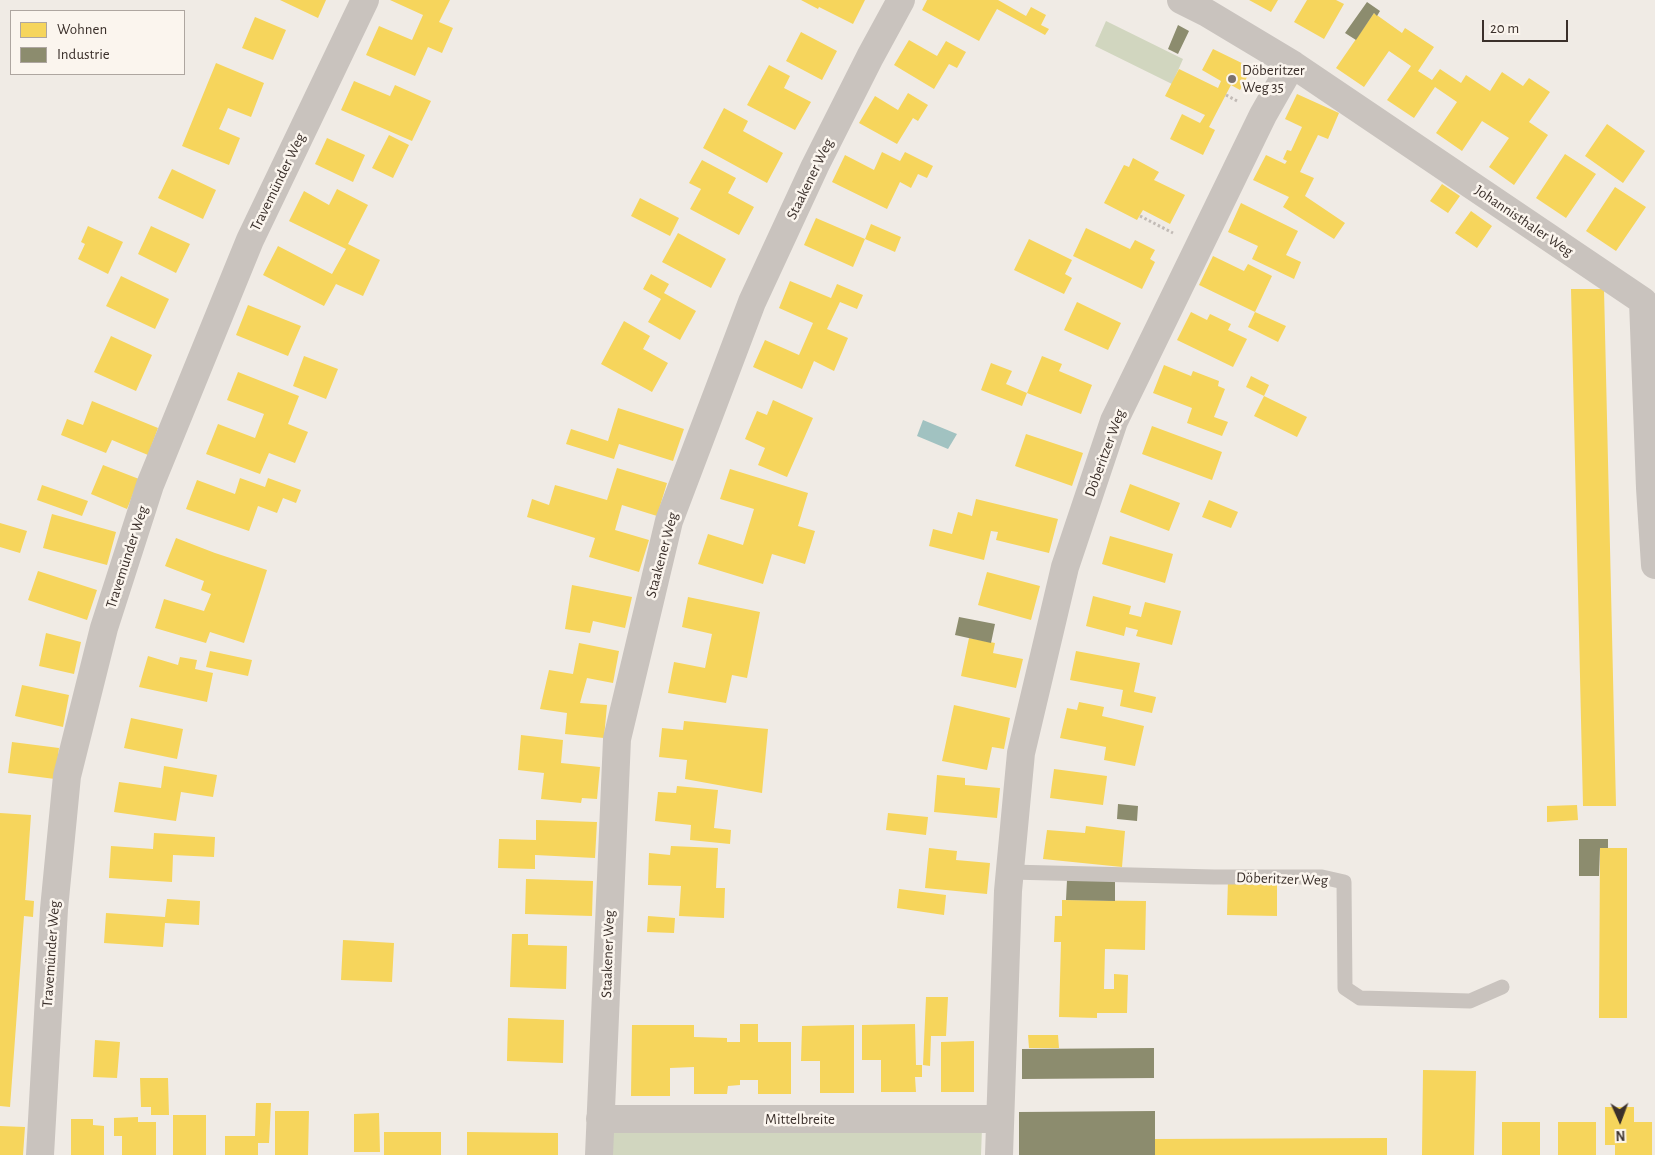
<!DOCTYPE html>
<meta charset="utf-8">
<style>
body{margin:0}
#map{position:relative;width:1655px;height:1155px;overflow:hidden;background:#f0ebe5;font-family:"Alegreya Sans",sans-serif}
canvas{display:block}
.legend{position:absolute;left:10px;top:10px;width:175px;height:65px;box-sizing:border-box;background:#fbf5ee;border:1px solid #aea6a0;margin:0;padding:6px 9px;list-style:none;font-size:15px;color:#3b302b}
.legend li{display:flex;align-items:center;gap:10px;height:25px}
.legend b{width:25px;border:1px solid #aea6a0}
.north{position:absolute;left:1595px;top:1095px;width:50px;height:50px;-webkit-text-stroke:4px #fbf5ee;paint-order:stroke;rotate:178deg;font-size:14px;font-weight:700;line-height:20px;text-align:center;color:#3b302b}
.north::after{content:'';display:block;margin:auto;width:18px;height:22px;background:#3b302b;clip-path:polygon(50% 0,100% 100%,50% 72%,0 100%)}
.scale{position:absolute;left:1482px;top:20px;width:86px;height:22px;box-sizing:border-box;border:2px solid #3b302b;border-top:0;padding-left:6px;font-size:15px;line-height:18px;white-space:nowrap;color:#3b302b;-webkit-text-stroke:4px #fbf5ee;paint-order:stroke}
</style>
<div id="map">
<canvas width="1655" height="1155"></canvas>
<ul class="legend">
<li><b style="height:14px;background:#f6d55c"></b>Wohnen</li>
<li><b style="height:14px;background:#8c8c6e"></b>Industrie</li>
</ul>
<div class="north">N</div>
<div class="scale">20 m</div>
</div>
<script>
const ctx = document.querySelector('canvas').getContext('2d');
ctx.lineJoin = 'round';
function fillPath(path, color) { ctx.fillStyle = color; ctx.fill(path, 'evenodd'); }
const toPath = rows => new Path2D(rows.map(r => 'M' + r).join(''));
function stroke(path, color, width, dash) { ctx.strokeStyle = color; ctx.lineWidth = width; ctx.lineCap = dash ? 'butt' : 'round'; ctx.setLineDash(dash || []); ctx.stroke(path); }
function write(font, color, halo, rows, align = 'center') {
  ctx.font = font + ' "Alegreya Sans",sans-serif'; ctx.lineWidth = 5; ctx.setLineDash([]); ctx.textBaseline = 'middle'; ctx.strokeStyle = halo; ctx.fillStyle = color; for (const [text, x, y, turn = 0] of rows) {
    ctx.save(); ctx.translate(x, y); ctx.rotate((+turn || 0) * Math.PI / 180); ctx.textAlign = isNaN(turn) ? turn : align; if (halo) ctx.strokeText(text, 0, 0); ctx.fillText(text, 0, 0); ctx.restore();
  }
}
fillPath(toPath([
 [1106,21,1183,59,1172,84,1095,46],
 [612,1127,982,1128,981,1155,612,1155]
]), '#d1d6bf');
fillPath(toPath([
 [923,420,957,434,948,449,917,436]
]), '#a1c2c1');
fillPath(toPath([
 [280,0,326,0,318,18],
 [390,0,450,0,439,22,453,28,442,53,428,47,415,76,366,55,379,26,412,40,423,15],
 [801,0,865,0,853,24,819,7,818,9],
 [927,0,998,0,1026,16,1031,7,1046,15,1041,25,1049,29,1045,35,997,9,979,41,922,10],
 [1249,0,1278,0,1271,12],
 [1307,0,1336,0,1344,4,1324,39,1294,22],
 [1374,13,1402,33,1405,28,1434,47,1418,71,1432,80,1440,69,1461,83,1466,75,1490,91,1502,72,1523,86,1529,78,1550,92,1529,122,1548,135,1514,185,1489,167,1509,138,1482,121,1462,151,1436,133,1457,102,1435,87,1414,118,1387,100,1411,66,1389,51,1364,87,1336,68],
 [255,17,286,30,273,60,242,48],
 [801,32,837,51,822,80,786,61],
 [909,40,937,56,946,41,966,52,957,68,949,64,934,89,894,65],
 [1213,49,1252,68,1240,90,1231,85,1209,127,1215,130,1203,155,1170,139,1182,114,1200,123,1205,115,1165,96,1179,69,1218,88,1221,81,1202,70],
 [216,63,264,83,251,117,228,108,219,129,240,138,229,165,182,146],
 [769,65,790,76,784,88,811,102,795,130,747,105],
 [354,81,390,96,395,85,431,101,412,141,341,110],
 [908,93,928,105,918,121,913,118,897,144,859,123,875,96,898,110],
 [1297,94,1339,113,1328,139,1318,135,1300,172,1314,178,1305,196,1345,223,1334,239,1283,207,1289,197,1253,180,1266,155,1285,164,1287,161,1283,159,1287,150,1291,151,1302,127,1285,119],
 [724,108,748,121,743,131,783,153,767,183,703,148],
 [1607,124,1645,151,1623,183,1585,156],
 [389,135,409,145,393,178,372,168],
 [327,138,365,155,353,182,315,164],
 [882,152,900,161,905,152,933,166,927,178,918,174,911,188,900,182,887,209,832,182,845,155,874,170],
 [1565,154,1596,174,1566,218,1536,198],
 [1133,158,1159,172,1154,180,1185,195,1170,224,1143,210,1137,220,1104,203,1124,165,1129,167],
 [702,160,736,178,728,193,754,207,739,235,690,209,701,189,689,183],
 [172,169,216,190,203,219,158,198],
 [1442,184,1460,196,1448,213,1430,201],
 [1615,187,1646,207,1616,251,1586,231],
 [337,189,368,205,348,244,380,260,363,296,336,284,324,306,263,275,278,246,332,274,346,249,289,221,304,191,329,205],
 [640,198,679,218,670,236,631,216],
 [1241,203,1298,231,1286,255,1301,262,1294,279,1252,259,1258,246,1228,232],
 [1471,211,1492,226,1477,248,1455,233],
 [816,218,865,239,853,267,804,245],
 [871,224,901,237,895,252,865,239],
 [88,226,123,242,108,274,78,259,85,244,81,242],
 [151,226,190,244,176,273,138,254],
 [1086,228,1130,249,1135,240,1155,250,1150,259,1155,262,1142,289,1073,256],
 [678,233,726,259,711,288,662,262],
 [1029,239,1072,260,1065,274,1072,278,1064,294,1014,270],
 [1213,256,1244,271,1248,264,1272,276,1255,312,1199,285],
 [651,274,669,284,664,293,696,311,680,340,648,322,661,299,643,289],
 [121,276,169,299,155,329,106,306],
 [790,281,831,298,837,284,863,295,857,309,840,302,827,329,848,338,834,371,814,361,802,389,753,367,765,340,799,355,813,323,779,308],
 [1571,289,1604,289,1616,806,1583,806],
 [1077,302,1121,323,1108,350,1064,330],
 [248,305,301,326,288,356,236,335],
 [1191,312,1207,320,1210,314,1231,324,1228,330,1247,339,1233,367,1177,340],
 [1255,312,1286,326,1278,342,1248,327],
 [624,321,650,336,643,349,668,363,652,392,601,364],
 [111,336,152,355,136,391,94,372],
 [304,356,338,369,326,399,293,386],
 [1042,356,1062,364,1059,371,1092,385,1081,414,1027,393],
 [991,363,1012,371,1006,384,1027,393,1022,406,981,390],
 [1164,365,1191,376,1193,371,1219,381,1218,386,1225,389,1214,417,1228,422,1222,436,1187,423,1192,408,1153,393],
 [238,372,299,396,288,424,308,432,295,463,269,453,260,474,206,454,218,424,255,438,264,414,227,400],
 [1251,376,1269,385,1264,396,1246,387],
 [1264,396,1307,417,1297,437,1254,416],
 [773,400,813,418,787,477,758,465,765,448,745,439,757,411,767,415],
 [92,401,158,428,148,455,112,440,106,453,61,435,67,419,83,425],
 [618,408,684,429,673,461,619,444,614,459,566,444,571,429,608,441],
 [1152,426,1222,452,1212,480,1142,454],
 [1026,434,1083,453,1072,486,1015,466],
 [103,465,139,479,127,509,91,494],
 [617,468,667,483,657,516,622,505,615,530,649,540,639,572,589,557,595,538,527,517,532,499,549,505,555,485,607,500],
 [730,469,808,493,798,526,815,531,805,564,772,554,763,584,698,564,708,534,743,545,754,509,720,499],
 [240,478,265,487,268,478,301,490,296,503,283,498,277,513,258,506,249,531,186,509,197,480,235,494],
 [1130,484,1180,503,1169,531,1120,512],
 [42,485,88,501,82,516,37,500],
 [976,499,1058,519,1049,553,996,540,998,532,991,531,984,560,929,546,933,529,952,534,958,512,972,516],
 [1209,500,1238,512,1231,528,1202,517],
 [52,514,116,532,107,565,43,548],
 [0,523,27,531,20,553,0,547],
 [1110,536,1173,554,1165,583,1102,564],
 [176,538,215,553,267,570,244,643,210,632,206,643,155,628,164,599,204,611,211,594,201,590,204,581,165,566],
 [38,571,97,590,87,620,28,600],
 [987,572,1040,586,1031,620,978,605],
 [572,585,632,597,625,628,593,621,590,633,565,629],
 [1093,596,1131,606,1129,614,1141,617,1145,602,1181,611,1172,645,1136,636,1138,630,1126,627,1124,636,1086,626],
 [688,597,760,612,747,678,732,675,726,703,668,693,674,662,705,668,712,634,682,627],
 [46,633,81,642,74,674,39,666],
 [969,638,995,643,993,653,1023,659,1016,688,961,676],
 [579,643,619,651,613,683,587,678,580,703,607,705,604,738,565,734,567,713,540,709,549,670,573,674],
 [210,651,252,660,248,676,206,667],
 [1076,651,1140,663,1134,692,1156,697,1152,713,1120,706,1123,690,1070,680],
 [148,656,178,665,180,657,197,660,195,669,213,673,207,702,139,687],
 [22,685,69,695,63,727,15,716],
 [1079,702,1104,707,1102,716,1144,726,1135,766,1104,760,1106,747,1060,738,1067,708,1077,710],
 [954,705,1010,718,1004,749,992,747,987,770,942,761],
 [131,718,183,729,177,759,124,748],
 [684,721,768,729,762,793,685,779,687,760,659,757,662,728,683,730],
 [521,735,563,740,561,763,600,767,597,799,582,798,581,803,541,799,544,773,518,770],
 [12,742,59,748,55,779,8,773],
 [164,766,217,775,213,797,181,792,176,821,114,812,119,782,161,788],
 [1054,769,1107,776,1103,805,1050,798],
 [937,775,965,778,965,785,1000,788,997,818,934,812],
 [677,786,718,790,714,828,731,830,730,844,690,840,691,825,655,821,658,792,676,793],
 [1577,805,1578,820,1547,822,1547,806],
 [0,813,31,815,25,900,34,901,33,917,24,916,10,1107,0,1106],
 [888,813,928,817,926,835,886,830],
 [536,820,597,822,595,858,535,855,535,869,498,868,499,839,536,840],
 [1086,826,1125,831,1122,867,1043,859,1047,830,1085,833],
 [154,833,215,837,214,857,173,855,172,882,109,878,111,846,153,849],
 [671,846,718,848,716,888,725,888,724,918,679,916,681,886,648,885,649,853,670,855],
 [929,848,957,851,956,860,990,863,987,894,925,888],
 [1600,848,1627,848,1627,1018,1599,1018],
 [526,879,593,881,592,916,525,914],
 [1228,880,1277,881,1277,916,1227,915],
 [899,889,946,895,944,915,897,908],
 [167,899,200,901,199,925,165,923,163,947,104,943,106,913,165,917],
 [1062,900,1146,901,1145,950,1105,949,1104,989,1114,989,1114,974,1128,975,1127,1013,1097,1013,1097,1018,1059,1017,1061,942,1054,942,1055,916,1062,916],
 [648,916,675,918,674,933,647,932],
 [512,934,528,934,528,945,567,946,566,989,510,987],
 [343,940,394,943,392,982,341,980],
 [926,997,948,997,946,1036,931,1036,930,1066,923,1065],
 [508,1018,564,1020,563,1063,507,1061],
 [740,1024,758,1024,758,1042,791,1042,791,1094,758,1094,758,1080,740,1080,740,1085,728,1086,727,1094,694,1094,694,1067,670,1068,670,1096,631,1096,632,1025,694,1025,694,1037,727,1038,727,1042,740,1042],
 [915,1024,916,1065,922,1065,922,1077,915,1077,916,1092,881,1092,881,1060,862,1060,862,1025],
 [854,1025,854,1093,820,1093,820,1061,801,1061,802,1026],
 [1028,1035,1058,1035,1059,1048,1029,1048],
 [95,1040,120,1042,117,1078,93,1077],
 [974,1041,974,1092,941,1092,941,1042],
 [1423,1070,1476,1071,1474,1155,1422,1155],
 [140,1078,168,1078,169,1115,151,1115,151,1107,141,1107],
 [256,1103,271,1103,269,1143,258,1143,258,1155,225,1155,225,1136,255,1136],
 [1605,1107,1634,1107,1634,1122,1652,1122,1652,1155,1615,1155,1615,1145,1605,1145],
 [275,1111,309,1111,308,1155,275,1155],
 [379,1113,380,1152,354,1152,354,1114],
 [173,1115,206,1115,206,1155,173,1155],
 [138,1117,138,1122,156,1122,156,1155,122,1155,122,1136,114,1136,114,1118],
 [71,1119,93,1119,93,1125,104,1126,104,1155,71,1155],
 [1502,1122,1540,1122,1540,1155,1502,1155],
 [1558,1122,1596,1122,1596,1155,1558,1155],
 [0,1126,25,1127,23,1155,0,1155],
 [384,1132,441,1132,441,1155,384,1155],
 [467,1132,558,1133,558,1155,467,1155],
 [1387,1138,1387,1155,1155,1155,1155,1139]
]), '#f6d55c');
fillPath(toPath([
 [1367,2,1380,11,1377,16,1374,13,1356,40,1345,33],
 [1178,25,1189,31,1178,54,1168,49],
 [959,617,995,624,991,643,955,635],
 [1118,804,1138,806,1137,821,1117,819],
 [1579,839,1608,839,1608,848,1600,848,1599,876,1579,876],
 [1067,880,1115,881,1115,901,1066,900],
 [1154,1048,1154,1078,1022,1079,1022,1049],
 [1155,1111,1155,1155,1019,1155,1019,1112]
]), '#8c8c6e');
stroke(toPath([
 [1226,95,1239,102],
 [1140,216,1173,233]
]), '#c2bbb6', 3, [2.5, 2.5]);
stroke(toPath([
 [1010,872,1214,877,1322,877,1344,882,1345,988,1360,998,1470,1001,1502,987]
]), '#c9c3be', 15);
stroke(toPath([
 [1181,0,1207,13,1292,64,1643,301,1650,488,1655,565],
 [600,1119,1000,1119],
 [40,1155,54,909,67,776,104,628,150,485,250,240,365,0],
 [599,1155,617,739,669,521,752,302,815,166,870,57,901,0],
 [999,1155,1008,891,1021,753,1065,567,1114,421,1263,115,1292,64]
]), '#c9c3be', 28);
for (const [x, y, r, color] of [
 [1232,79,5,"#7a716c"]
]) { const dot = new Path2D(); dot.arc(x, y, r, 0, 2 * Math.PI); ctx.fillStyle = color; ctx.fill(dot); stroke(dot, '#fbf5ee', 2); }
write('15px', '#3b302b', '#fbf5ee', [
 ["Döberitzer",1242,70],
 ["Weg 35",1242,87]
], 'left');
write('15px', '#3b302b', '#fbf5ee', [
 ["Staakener Weg",810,179,-64],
 ["Travemünder Weg",278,182,-64],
 ["Johannisthaler Weg",1524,221,34],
 ["Döberitzer Weg",1105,453,-70],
 ["Staakener Weg",662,555,-75],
 ["Travemünder Weg",127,557,-72],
 ["Döberitzer Weg",1282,879,2],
 ["Travemünder Weg",51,954,-86],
 ["Staakener Weg",608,954,-88],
 ["Mittelbreite",800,1119]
]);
</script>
